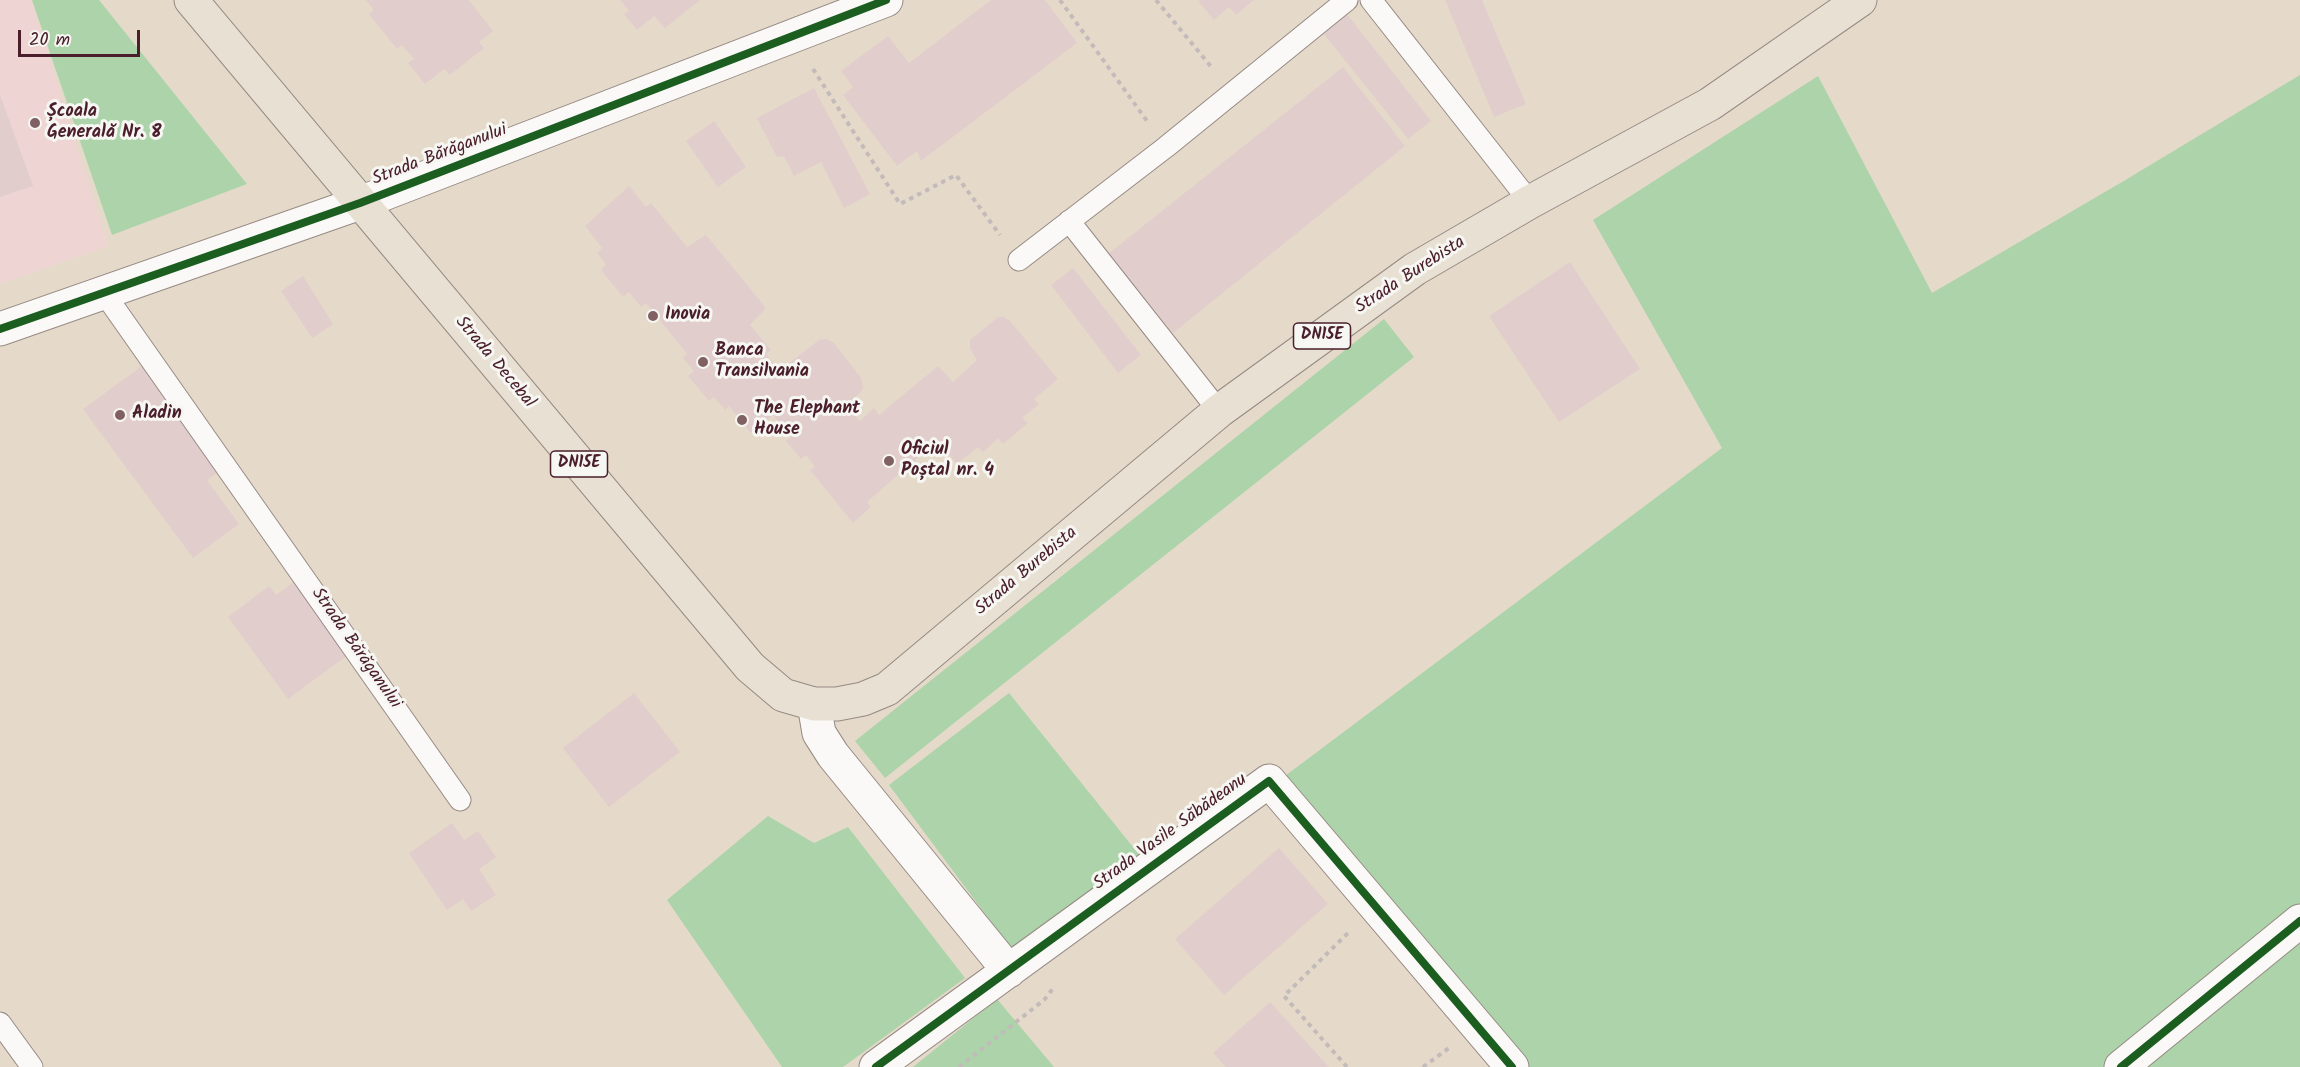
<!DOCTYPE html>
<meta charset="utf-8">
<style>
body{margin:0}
#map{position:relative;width:2300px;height:1067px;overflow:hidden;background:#e5daca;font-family:Kalam,sans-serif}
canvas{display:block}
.scale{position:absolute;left:18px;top:30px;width:122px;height:27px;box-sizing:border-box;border:3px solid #4a1f2b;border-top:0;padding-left:8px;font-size:18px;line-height:21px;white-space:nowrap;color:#4a1f2b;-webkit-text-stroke:4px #f6f6f2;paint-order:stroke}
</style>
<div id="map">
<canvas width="2300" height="1067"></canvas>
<div class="scale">20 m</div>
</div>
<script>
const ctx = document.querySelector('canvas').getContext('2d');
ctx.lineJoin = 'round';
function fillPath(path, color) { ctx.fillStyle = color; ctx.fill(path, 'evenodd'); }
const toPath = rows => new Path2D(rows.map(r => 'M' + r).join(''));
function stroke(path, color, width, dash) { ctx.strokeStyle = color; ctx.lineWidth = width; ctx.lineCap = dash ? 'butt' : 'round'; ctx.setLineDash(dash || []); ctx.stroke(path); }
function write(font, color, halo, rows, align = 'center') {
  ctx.font = font + ' Kalam,sans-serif'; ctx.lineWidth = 6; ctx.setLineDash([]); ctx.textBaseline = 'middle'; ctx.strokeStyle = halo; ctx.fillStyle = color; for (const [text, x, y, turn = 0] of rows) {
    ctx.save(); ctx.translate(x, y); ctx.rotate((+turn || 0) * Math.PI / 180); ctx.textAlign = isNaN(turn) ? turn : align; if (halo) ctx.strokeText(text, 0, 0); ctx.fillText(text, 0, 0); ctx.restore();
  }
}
fillPath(toPath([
 [0,0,31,0,108,246,0,284]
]), '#eed4d3');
fillPath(toPath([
 [32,0,99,0,247,184,112,235],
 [2300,75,2300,1067,1526,1067,1281,779,1722,448,1593,220,1818,76,1932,293,2122,182],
 [1384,319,1414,357,885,778,855,741],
 [1009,693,1141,857,1012,950,889,785],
 [768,816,814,843,848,827,965,978,843,1067,782,1067,667,900],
 [997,999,1054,1067,913,1067]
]), '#acd3a9');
fillPath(toPath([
 [366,0,469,0,493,31,479,42,484,48,450,75,444,69,425,84,408,63,414,59,402,45,397,49,369,14,374,10],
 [620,0,700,0,665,28,654,16,637,30,624,14,629,11],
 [991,0,1045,0,1077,43,921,161,917,151,897,166,843,95,853,87,841,71,888,36,909,63],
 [1200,0,1254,0,1236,15,1229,7,1214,20,1198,1],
 [1445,0,1482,0,1526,104,1494,117],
 [1347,14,1431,121,1408,139,1323,33],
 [1343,67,1405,146,1173,333,1108,254],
 [814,88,870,194,844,208,821,162,794,176,784,156,777,157,757,118],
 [0,95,33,186,0,197],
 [714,121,746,167,718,187,686,141],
 [629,186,646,207,651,203,687,247,706,235,766,308,750,325,771,350,766,354,779,371,819,340,827,339,834,343,861,378,863,388,861,392,846,405,860,421,874,408,879,415,938,366,953,382,977,360,970,349,970,340,998,317,1004,317,1010,321,1058,379,1034,399,1039,404,1022,418,1028,423,1003,444,998,438,983,452,978,447,957,464,937,440,915,460,920,465,904,479,899,474,867,502,871,507,853,523,810,470,815,467,806,455,801,459,786,441,791,437,773,415,751,433,729,406,725,410,714,397,709,401,688,376,694,371,683,358,687,354,646,303,641,307,629,292,623,297,601,270,606,265,597,253,602,248,585,226],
 [1570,262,1640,369,1559,422,1489,316],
 [1073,268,1141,355,1118,373,1051,285],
 [303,276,333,324,312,338,281,291],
 [146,363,223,469,207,480,239,524,193,558,83,409],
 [295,581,348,655,288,699,228,617,269,586,276,595],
 [634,693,680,752,609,807,563,748],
 [452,823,464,840,478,831,496,857,479,869,496,895,471,911,463,899,447,910,409,853],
 [1279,848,1328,904,1224,995,1175,939],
 [1270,1002,1329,1067,1226,1067,1213,1053]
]), '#e1cdcc');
const service = toPath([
 [1371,0,1530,202],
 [1069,221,1219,411],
 [1019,260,1166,147,1347,0],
 [104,293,460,800],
 [0,1023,32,1067]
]);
const minor = toPath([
 [360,203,886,0],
 [814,704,819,733,833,755,1009,971],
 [876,1067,1269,781,1512,1067],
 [2121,1067,2300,921]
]);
const tertiary = toPath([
 [0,329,360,203]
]);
const primary = toPath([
 [191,0,750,667,783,695,814,704,837,704,863,699,887,689,1219,411,1415,269,1530,202,1710,104,1860,0]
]);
stroke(service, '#968a84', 23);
stroke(minor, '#968a84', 35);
stroke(tertiary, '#968a84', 35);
stroke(primary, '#968a84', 35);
stroke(toPath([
 [1060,0,1147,121],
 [1156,0,1213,69],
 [813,69,900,204,956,175,1000,235],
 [959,1067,1044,1000,1055,986],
 [1347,1067,1284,996,1349,932],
 [1423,1067,1449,1048]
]), '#c2bbba', 4, [4.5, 4.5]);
stroke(service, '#fbf9f7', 21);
stroke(minor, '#fbf9f7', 33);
stroke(tertiary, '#fbf9f7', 33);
stroke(primary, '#e8e0d3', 33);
stroke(toPath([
 [0,329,360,203,886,0],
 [876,1067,1269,781,1512,1067],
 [2121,1067,2300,921]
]), '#1b5e20', 8);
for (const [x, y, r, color] of [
 [35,123,6,"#806063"],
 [653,316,6,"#806063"],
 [703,362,6,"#806063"],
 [120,415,6,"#806063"],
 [742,420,6,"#806063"],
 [889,461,6,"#806063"]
]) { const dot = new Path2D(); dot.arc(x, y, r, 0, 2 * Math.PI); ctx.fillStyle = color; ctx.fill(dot); stroke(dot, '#f6f6f2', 2); }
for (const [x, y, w] of [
 [1322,336,57],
 [579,464,57]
]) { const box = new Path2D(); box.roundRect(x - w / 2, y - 13, w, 26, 4.5); ctx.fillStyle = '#f6f6f2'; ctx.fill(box); stroke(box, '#4a1f2b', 1.5); }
write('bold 16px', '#4a1f2b', null, [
 ["DN15E",1322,336],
 ["DN15E",579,464]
]);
write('bold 18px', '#4a1f2b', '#f6f6f2', [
 ["Școala",47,113],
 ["Generală Nr. 8",47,134],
 ["Inovia",665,316],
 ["Banca",715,352],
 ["Transilvania",715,373],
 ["The Elephant",754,410],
 ["House",754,431],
 ["Aladin",132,415],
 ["Oficiul",901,451],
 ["Poștal nr. 4",901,472]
], 'left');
write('18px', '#4a1f2b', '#f6f6f2', [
 ["Strada Bărăganului",440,156,-21],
 ["Strada Burebista",1411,276,-33],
 ["Strada Decebal",494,363,50],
 ["Strada Burebista",1027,572,-40],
 ["Strada Bărăganului",355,649,55],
 ["Strada Vasile Săbădeanu",1171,833,-36]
]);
</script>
